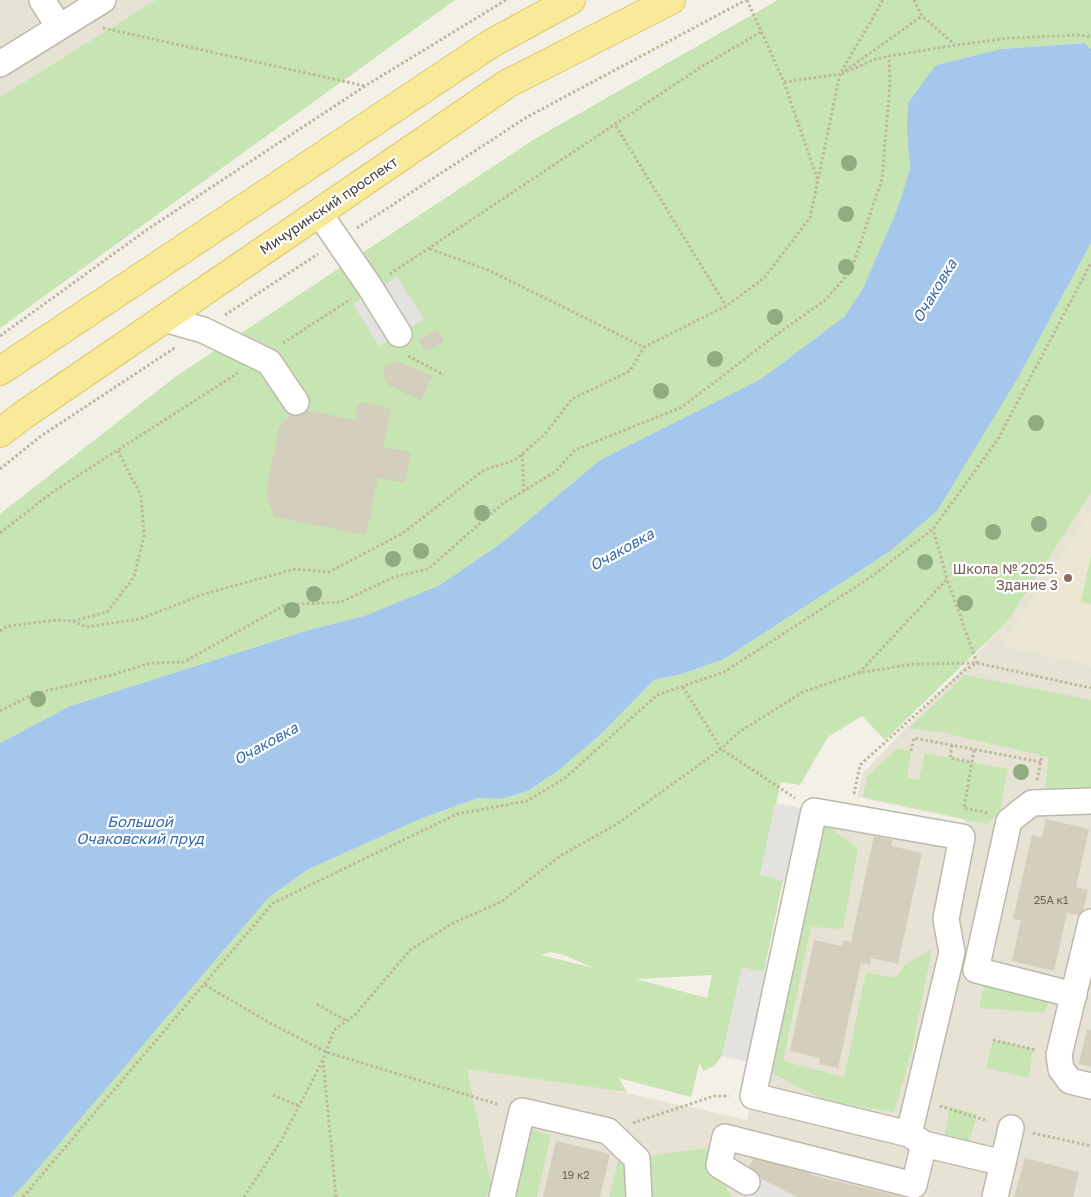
<!DOCTYPE html>
<meta charset="utf-8">
<style>
body{margin:0}
canvas{display:block;background:#f3f0e7}
</style>
<canvas width="1091" height="1197"></canvas>
<script>
const ctx = document.querySelector('canvas').getContext('2d');
ctx.lineJoin = 'round';
function fillPath(path, color) { ctx.fillStyle = color; ctx.fill(path, 'evenodd'); }
const toPath = rows => new Path2D(rows.map(r => 'M' + r).join(''));
function stroke(path, color, width, dash) { ctx.strokeStyle = color; ctx.lineWidth = width; ctx.lineCap = dash ? 'butt' : 'round'; ctx.setLineDash(dash || []); ctx.stroke(path); }
function write(font, color, halo, rows, align = 'center') {
  ctx.font = font + ' "Golos Text",sans-serif'; ctx.lineWidth = 4.5; ctx.setLineDash([]); ctx.textBaseline = 'middle'; ctx.strokeStyle = halo; ctx.fillStyle = color; for (const [text, x, y, turn = 0] of rows) {
    ctx.save(); ctx.translate(x, y); ctx.rotate((+turn || 0) * Math.PI / 180); ctx.textAlign = isNaN(turn) ? turn : align; if (halo) ctx.strokeText(text, 0, 0); ctx.fillText(text, 0, 0); ctx.restore();
  }
}
fillPath(toPath([
 [0,0,155,0,0,97],
 [1091,493,1091,1197,418,1197,450,1054,747,1120,814,811,962,837,965,820,857,797,862,774,1006,623]
]), '#e6e3d5');
fillPath(toPath([
 [1091,511,1091,666,1001,645]
]), '#ebe7d2');
fillPath(toPath([
 [155,0,455,0,0,328,0,97],
 [778,0,1091,0,1091,49,1083,43,1001,49,936,65,907,133,910,169,897,210,863,288,845,316,761,379,600,460,500,544,440,585,364,616,309,630,70,706,0,743,0,514,175,377,533,140],
 [1091,243,1091,493,1006,623,885,740,862,716,828,737,800,785,781,782,760,875,783,880,764,972,742,968,722,1056,714,1066,703,1071,700,1062,691,1097,619,1078,627,1092,467,1069,492,1188,485,1197,12,1197,267,898,307,870,420,819,478,798,501,799,528,791,559,770,599,736,654,680,682,674,724,659,889,552,1019,376],
 [550,952,564,955,594,968,541,955],
 [712,975,707,998,636,979,637,979],
 [1091,555,1091,604,1081,602],
 [965,675,1091,700,1091,787,1045,788,1049,757,944,733,909,728],
 [898,748,911,751,907,778,919,780,925,753,1008,769,1000,811,987,824,863,797,867,776],
 [823,823,858,848,843,929,811,927,783,1061,844,1077,866,972,895,978,906,964,932,949,911,1054,894,1112,826,1101,768,1071],
 [986,977,1050,994,1045,1013,979,1008],
 [993,1040,1033,1049,1029,1078,986,1068],
 [950,1107,977,1114,970,1140,944,1138],
 [524,1128,551,1135,537,1197,511,1197],
 [707,1148,730,1195,733,1197,609,1197,618,1160]
]), '#c7e5b2');
fillPath(toPath([
 [397,277,424,319,379,346,353,304],
 [775,803,814,811,799,884,760,875],
 [742,967,779,976,759,1064,722,1056],
 [752,1174,797,1197,749,1197,740,1191]
]), '#e4e2df');
fillPath(toPath([
 [1084,43,1091,49,1091,243,1019,376,937,511,889,552,724,659,682,674,654,680,599,736,559,770,528,791,501,799,478,798,420,819,307,870,268,898,30,1178,12,1197,0,1197,0,743,70,706,309,630,364,616,440,585,500,544,600,460,761,379,845,316,863,288,897,210,910,169,907,133,908,103,936,65,1001,49]
]), '#a6c7ec');
fillPath(toPath([
 [437,329,444,341,426,352,419,340],
 [397,361,432,376,421,401,387,384,383,373,387,364],
 [358,402,391,408,383,447,411,452,405,483,378,478,366,535,274,517,266,492,279,428,295,408,355,420],
 [1046,819,1089,829,1076,887,1088,890,1082,916,1067,913,1054,971,1012,961,1021,920,1013,919,1032,835,1042,837],
 [874,836,893,840,891,846,922,853,898,964,871,958,870,965,861,963,838,1068,819,1064,820,1058,790,1051,814,940,842,946,843,940,851,942],
 [1087,1029,1091,1030,1091,1067,1079,1064],
 [556,1141,610,1154,600,1197,543,1197],
 [759,1151,815,1176,902,1197,797,1197,752,1174,747,1169],
 [1025,1158,1079,1172,1073,1197,1014,1197]
]), '#d4cebd');
const minor = toPath([
 [42,0,59,27],
 [0,64,103,0],
 [319,213,370,287,399,334],
 [164,319,203,330,269,362,296,402],
 [1091,922,1059,1055,1061,1069,1070,1081,1091,1086],
 [1074,995,976,970,1009,821,1032,803,1091,801],
 [909,1134,952,952,946,919,962,837,814,811,753,1096,909,1134,924,1144,1003,1163,995,1197],
 [1003,1163,1011,1128],
 [747,1182,719,1165,725,1137,914,1185,924,1144],
 [502,1197,522,1111,608,1131,637,1159,639,1197]
]);
const major = toPath([
 [0,371,492,43,571,0],
 [0,433,22,416,507,84,671,0]
]);
stroke(minor, '#bdb9aa', 28);
stroke(major, '#ddc96a', 30);
stroke(toPath([
 [747,0,784,82,840,74],
 [914,0,922,16,955,45],
 [103,28,365,86],
 [845,71,922,16],
 [842,74,873,60,889,56,956,45,1010,38,1080,35,1091,37],
 [784,82,818,181],
 [616,126,726,306],
 [357,228,527,117,746,0],
 [430,249,488,270,644,347,726,306,764,278,810,218,840,74,883,0],
 [390,274,701,67,761,32],
 [225,315,318,254],
 [0,336,148,229,365,86,506,0],
 [283,343,351,299],
 [408,356,444,375],
 [522,454,524,491],
 [0,469,41,436,176,347],
 [0,533,54,491,238,373],
 [73,621,86,627,140,619,204,594,295,569,329,572,403,533,484,470,515,460,545,434,572,399,630,371,644,347],
 [0,631,8,626,57,620,73,621,107,612,134,577,144,536,141,496,118,451],
 [859,673,947,579,933,529],
 [683,687,721,749,795,798],
 [0,711,34,694,112,675,151,663,184,662,285,605,341,602,394,577,428,569,502,504,555,472,575,450,682,407,776,335,824,301,851,271,882,179,890,84,889,56],
 [952,745,950,758,972,762],
 [974,750,964,808,988,813],
 [911,751,914,738,1041,762],
 [1037,780,1042,755],
 [854,794,860,765,965,670,977,663,1091,688],
 [205,985,270,1023,326,1052,500,1105],
 [317,1004,347,1021],
 [993,1040,1036,1050],
 [273,1095,299,1106],
 [940,1106,988,1121],
 [633,1123,714,1096,729,1096],
 [1033,1133,1091,1146],
 [23,1197,273,903,457,814,527,801,565,778,657,695,724,672,871,577,933,529,998,439,1091,263],
 [244,1197,281,1141,323,1060],
 [336,1197,323,1060,334,1030,354,1016,410,950,453,923,501,902,560,856,617,824,721,749,739,732,803,692,858,673,914,664,977,663,947,579]
]), '#beb79c', 3, [2.5, 2.5]);
stroke(minor, '#fff', 25);
stroke(major, '#f9ea9a', 28);
ctx.fillStyle = '#8fac81';
for (const [x, y] of [
 [849,163],
 [846,214],
 [846,267],
 [775,317],
 [715,359],
 [661,391],
 [1036,423],
 [482,513],
 [1039,524],
 [993,532],
 [421,551],
 [393,559],
 [925,562],
 [314,594],
 [965,603],
 [292,610],
 [38,699],
 [1021,772]
]) { ctx.beginPath(); ctx.arc(x, y, 8, 0, 2 * Math.PI); ctx.fill(); }
for (const [x, y, r, color] of [
 [1068,578,5,"#8d6e63"]
]) { const dot = new Path2D(); dot.arc(x, y, r, 0, 2 * Math.PI); ctx.fillStyle = color; ctx.fill(dot); stroke(dot, '#fff', 2); }
write('11px', '#696458', null, [
 ["25А к1",1051,901],
 ["19 к2",576,1176]
]);
write('14px', '#454136', '#fff', [
 ["Мичуринский проспект",329,206,-34]
]);
write('14px', '#785e54', '#fff', [
 ["Школа № 2025.",1058,570],
 ["Здание 3",1058,586]
], 'right');
write('italic 15px', '#356aab', '#fff', [
 ["Очаковка",935,291,-59],
 ["Очаковка",622,550,-29],
 ["Очаковка",266,744,-29],
 ["Большой",140,822],
 ["Очаковский пруд",140,839]
]);
</script>
